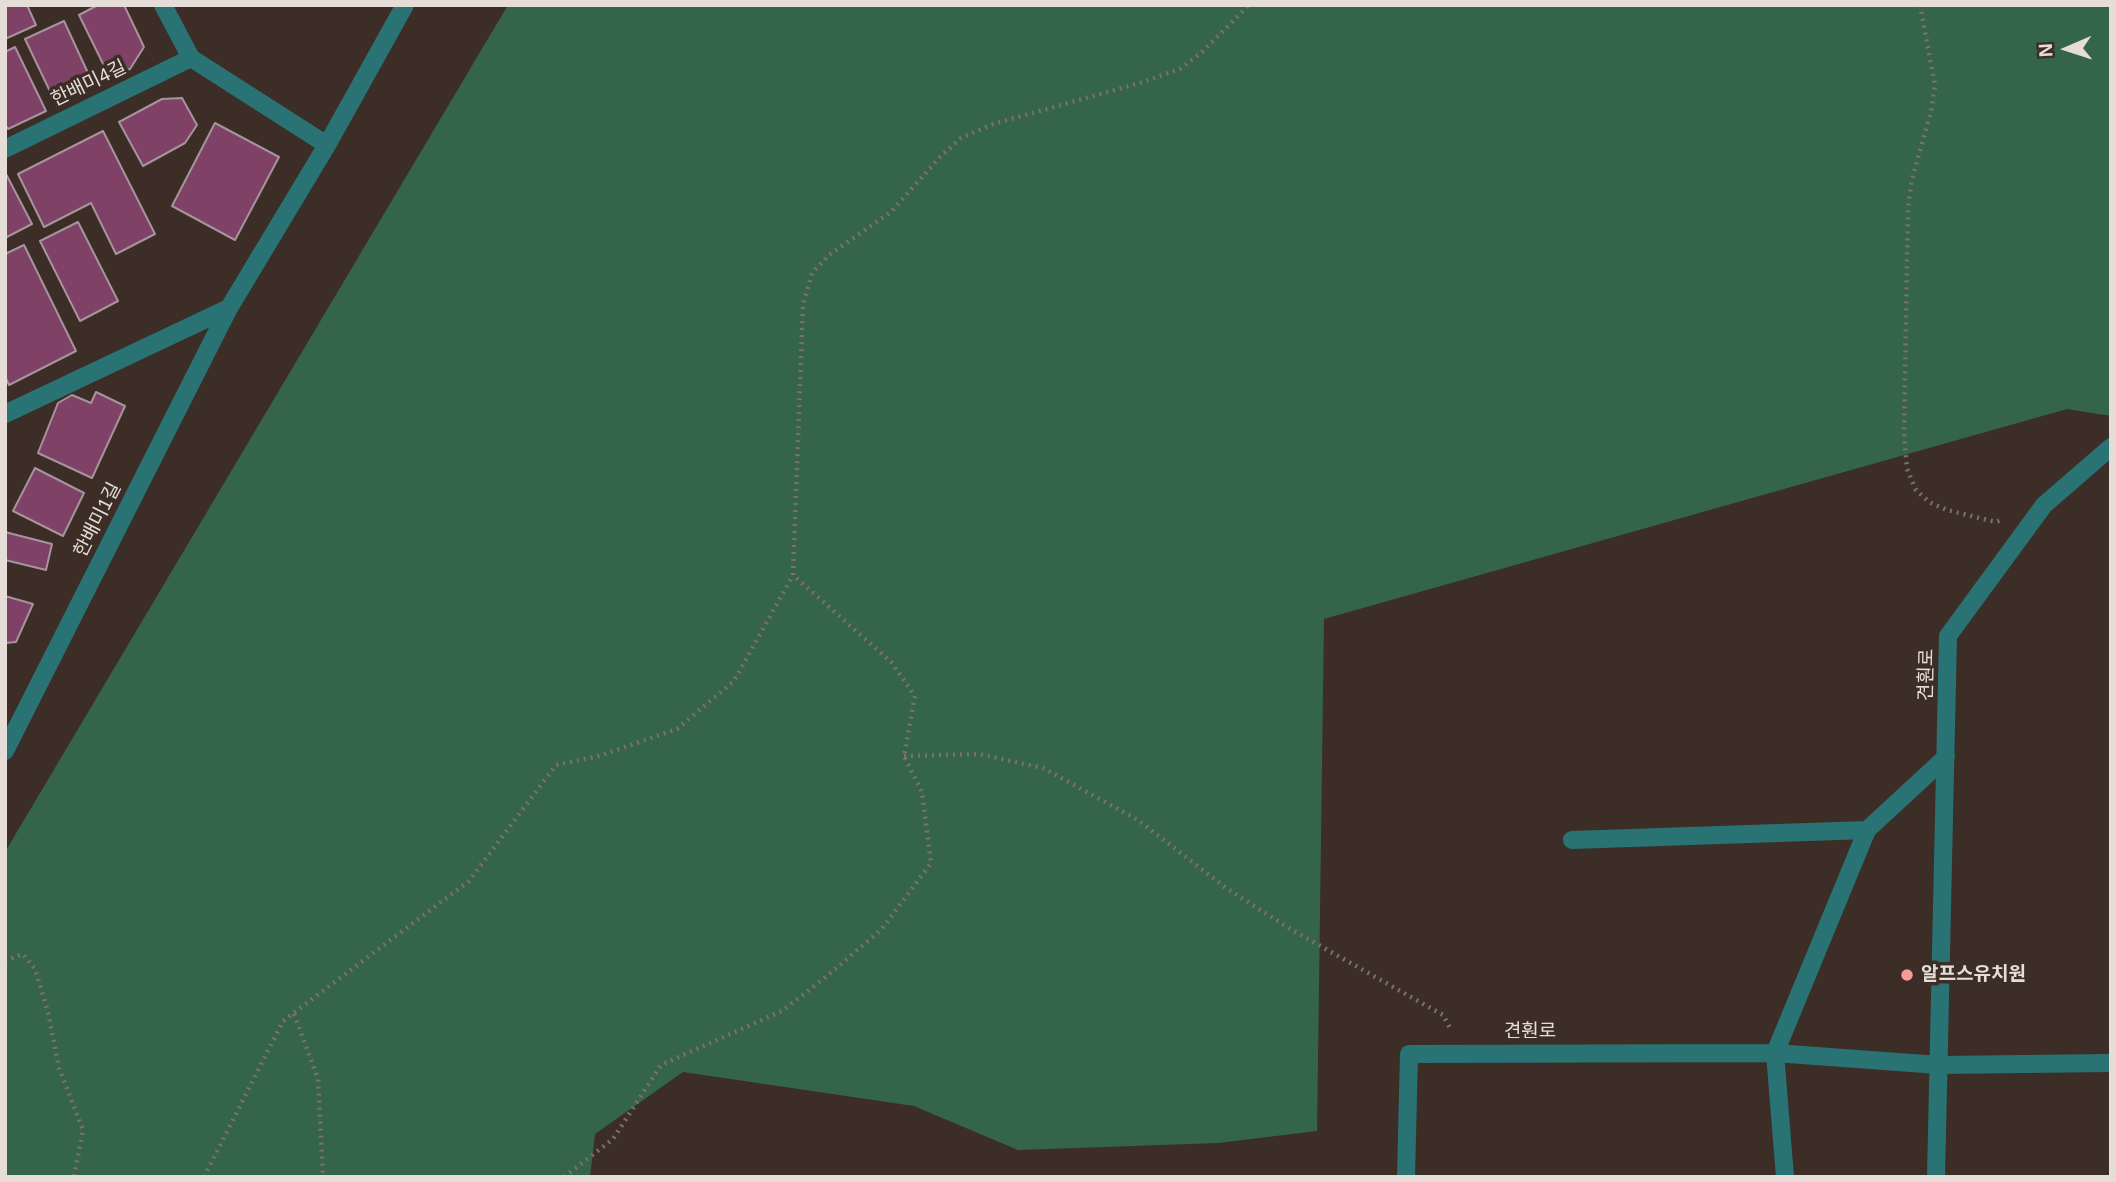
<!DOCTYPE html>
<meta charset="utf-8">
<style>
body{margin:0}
#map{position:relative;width:2116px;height:1182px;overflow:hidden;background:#3c2e27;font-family:Arial,sans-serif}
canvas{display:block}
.frame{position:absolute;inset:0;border:7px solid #e6ddd9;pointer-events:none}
.north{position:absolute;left:2032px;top:14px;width:70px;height:70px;-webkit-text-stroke:5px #3c2e27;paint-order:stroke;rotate:267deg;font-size:19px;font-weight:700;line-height:28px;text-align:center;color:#e6ddd9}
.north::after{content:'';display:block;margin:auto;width:24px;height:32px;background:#e6ddd9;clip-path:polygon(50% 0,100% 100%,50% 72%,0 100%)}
</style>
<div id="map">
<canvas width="2116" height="1182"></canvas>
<div class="frame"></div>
<div class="north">N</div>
</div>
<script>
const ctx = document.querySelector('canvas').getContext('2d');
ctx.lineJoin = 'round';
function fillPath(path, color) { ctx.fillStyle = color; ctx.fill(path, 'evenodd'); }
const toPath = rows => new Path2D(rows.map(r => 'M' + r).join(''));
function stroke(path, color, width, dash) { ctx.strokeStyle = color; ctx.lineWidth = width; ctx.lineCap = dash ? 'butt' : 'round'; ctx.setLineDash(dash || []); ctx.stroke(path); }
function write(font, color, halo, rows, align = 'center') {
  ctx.font = font + ' Arial,"Noto Sans KR",sans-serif'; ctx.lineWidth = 7; ctx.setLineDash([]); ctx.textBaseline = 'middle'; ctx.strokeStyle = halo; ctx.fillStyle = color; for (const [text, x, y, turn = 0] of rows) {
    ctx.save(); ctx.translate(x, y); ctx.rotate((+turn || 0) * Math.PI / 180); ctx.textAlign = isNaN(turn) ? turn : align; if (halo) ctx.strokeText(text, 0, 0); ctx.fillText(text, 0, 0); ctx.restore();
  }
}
fillPath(toPath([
 [508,5,2111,5,2111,416,2067,409,1324,619,1317,1131,1218,1143,1018,1150,914,1106,683,1072,595,1134,590,1177,5,1177,5,852]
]), '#356548');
const building = toPath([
 [5,5,27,5,36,25,5,39,5,5],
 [98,5,124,5,144,47,130,69,110,78,79,15,98,5],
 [64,21,94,86,56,104,25,39,64,21],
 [15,47,46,111,8,129,5,124,5,52,15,47],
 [182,98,197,125,185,143,143,166,119,122,162,99,182,98],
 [215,123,279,157,235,240,172,206,215,123],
 [103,131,155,234,116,254,91,203,44,227,18,174,103,131],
 [5,172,32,224,5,238,5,172],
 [78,222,118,301,80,321,40,241,78,222],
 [24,245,76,351,9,385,5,376,5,254,24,245],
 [96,392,125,406,92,478,38,453,58,403,72,395,91,403,96,392],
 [35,468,84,493,63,536,13,511,35,468],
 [5,532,52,544,46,570,5,560,5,532],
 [5,596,33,604,16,642,5,643,5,596]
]);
fillPath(building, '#7f4166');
stroke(building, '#a6949d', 2);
stroke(toPath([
 [1920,5,1935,85,1931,112,1912,179,1908,207,1904,433,1907,469,1916,490,1929,502,1947,510,1996,522,2001,520],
 [904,756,979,754,1043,768,1138,820,1226,888,1292,930,1443,1015,1451,1030],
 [5,961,23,954,35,969,48,1012,59,1068,83,1130,74,1177],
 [294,1014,318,1079,323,1177],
 [204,1177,283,1021,469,881,556,765,599,756,677,729,734,681,793,575,803,305,812,273,829,255,891,212,940,157,961,138,993,124,1140,83,1180,69,1202,52,1249,5],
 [564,1177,613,1139,661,1065,782,1011,827,976,882,929,931,863,922,792,904,756,915,696,891,662,793,575]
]), '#7c706a', 4.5, [2, 5]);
stroke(toPath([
 [163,5,191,58,327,145],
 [5,149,191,58],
 [5,414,229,308],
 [5,751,229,308,327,145,405,5],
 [1572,840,1867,830,1946,757],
 [1406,1177,1409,1054,1775,1053,1939,1065,2111,1063],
 [1785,1177,1775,1053,1867,830],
 [1936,1177,1948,636,2044,505,2111,447]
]), '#2a7375', 18);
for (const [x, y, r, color] of [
 [1907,975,7,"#f59c96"]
]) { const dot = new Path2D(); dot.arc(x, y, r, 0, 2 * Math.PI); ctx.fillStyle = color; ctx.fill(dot); stroke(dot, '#3c2e27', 2.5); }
write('19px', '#e6ddd9', '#3c2e27', [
 ["한배미4길",89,84,-26],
 ["한배미1길",98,520,-63],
 ["견훤로",1927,675,-89],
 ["견훤로",1530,1032]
]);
write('bold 19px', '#e6ddd9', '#3c2e27', [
 ["알프스유치원",1921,975]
], 'left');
</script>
